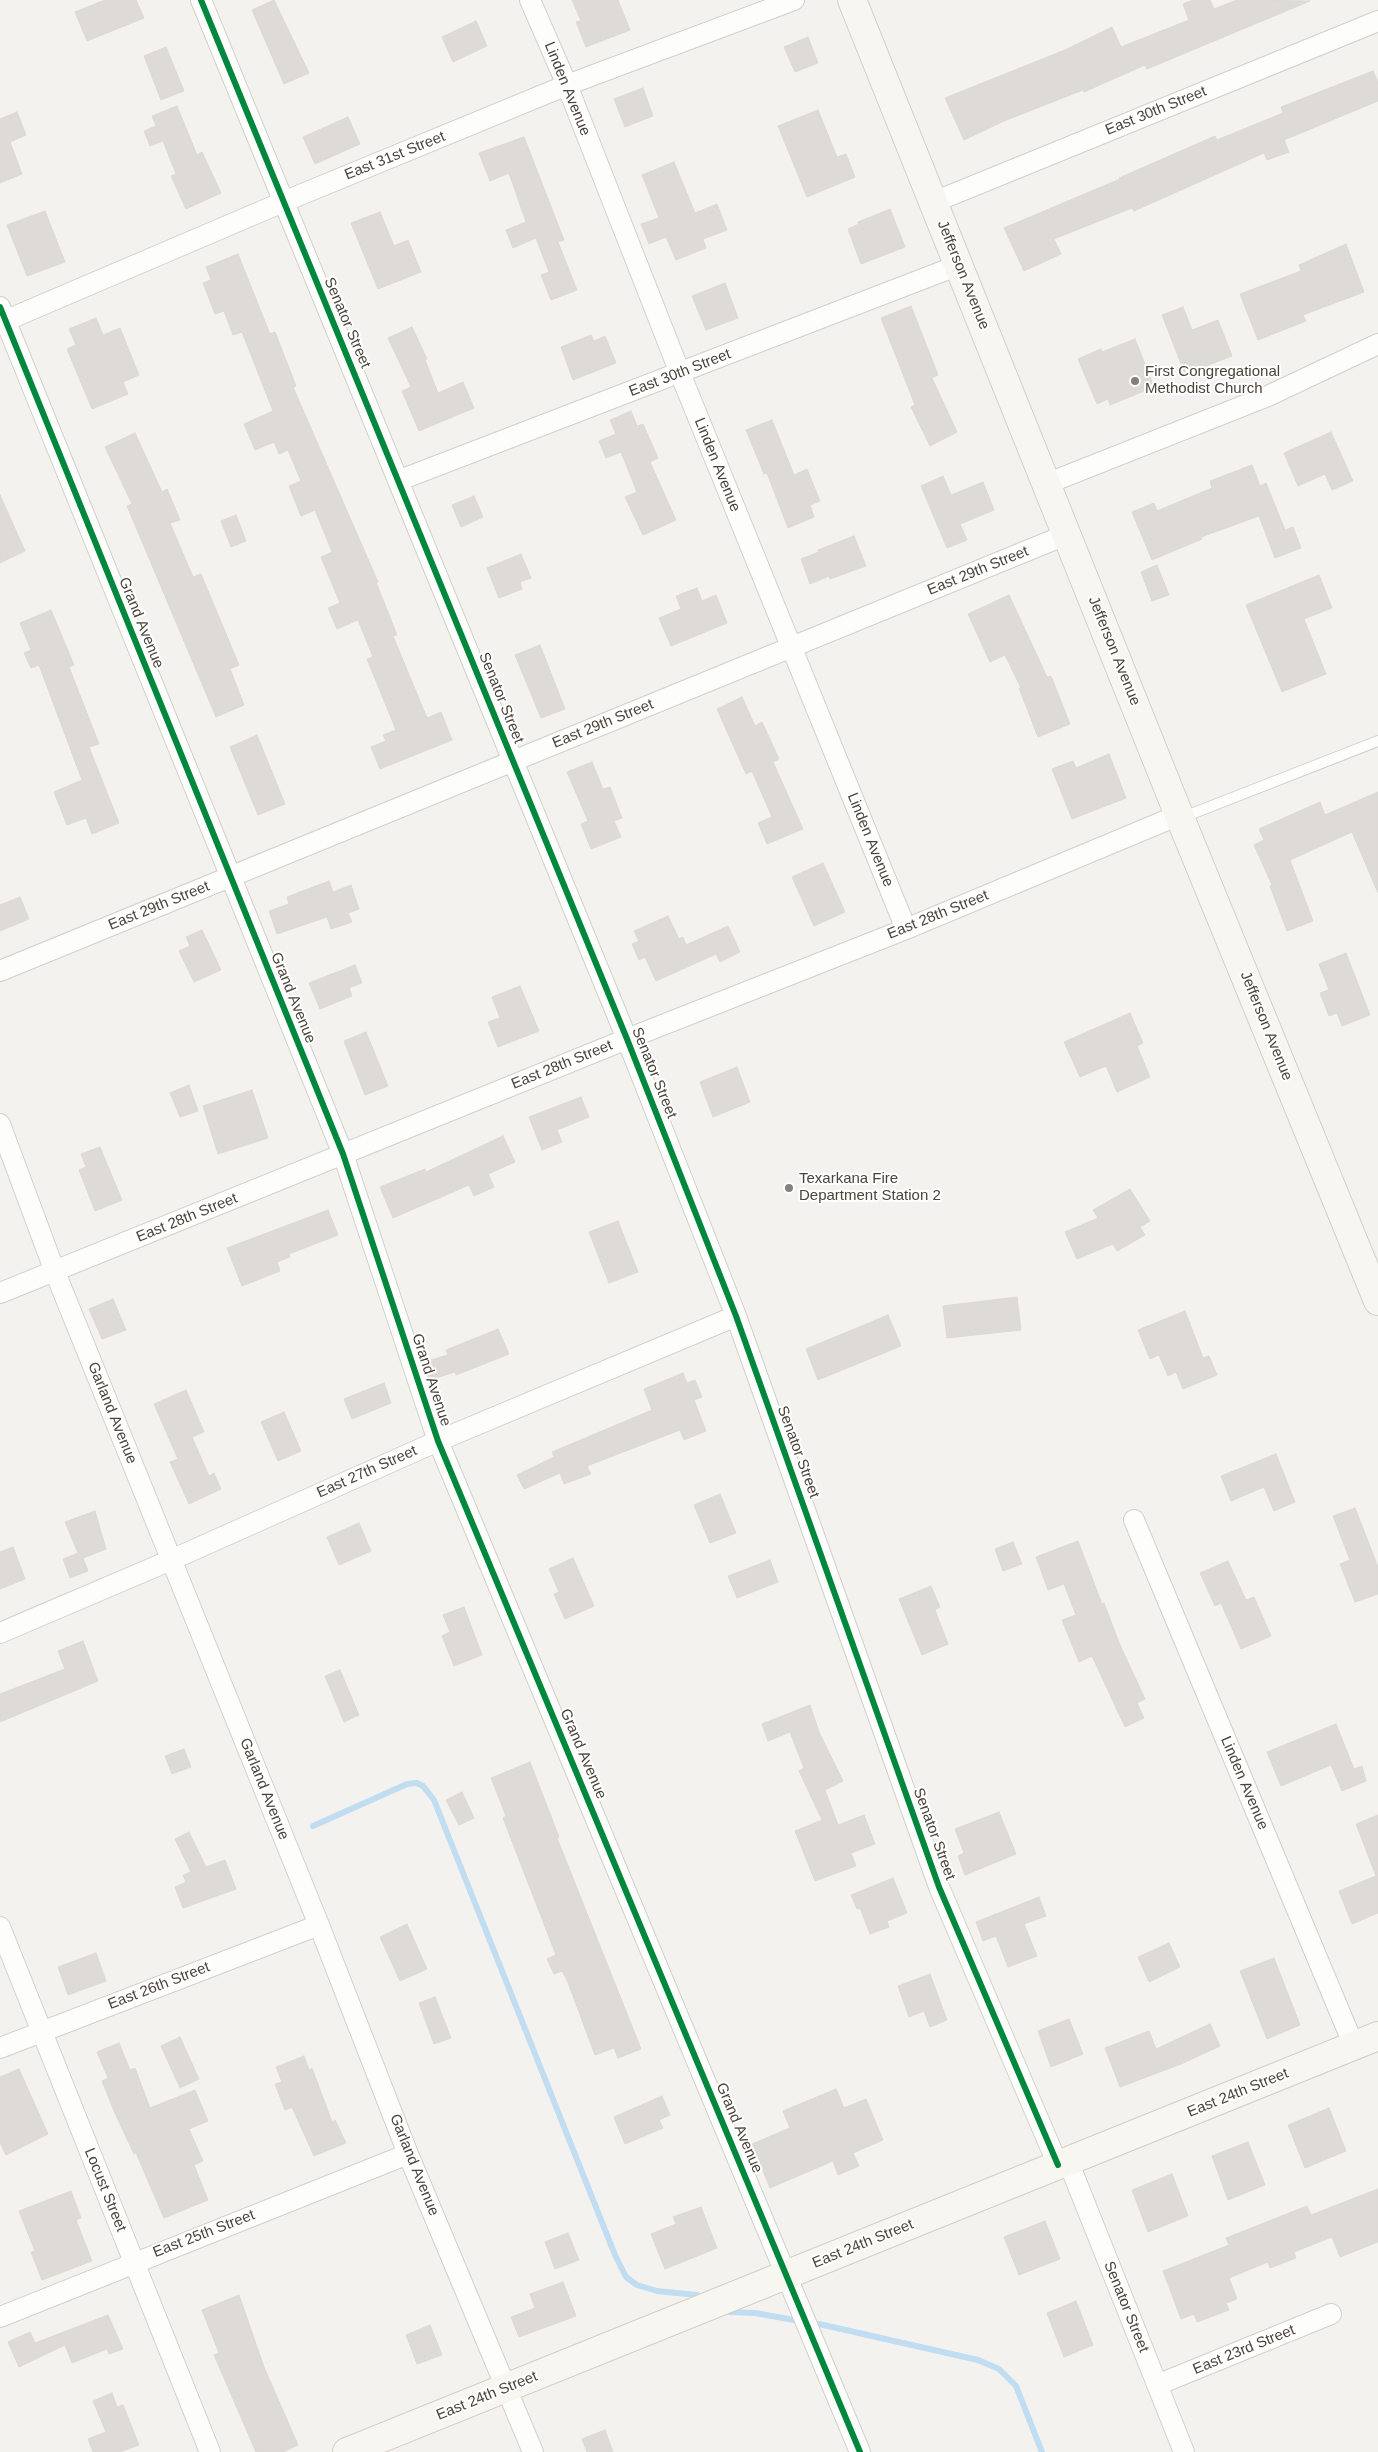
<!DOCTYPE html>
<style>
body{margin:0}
canvas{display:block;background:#f4f2ee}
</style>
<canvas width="1378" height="2452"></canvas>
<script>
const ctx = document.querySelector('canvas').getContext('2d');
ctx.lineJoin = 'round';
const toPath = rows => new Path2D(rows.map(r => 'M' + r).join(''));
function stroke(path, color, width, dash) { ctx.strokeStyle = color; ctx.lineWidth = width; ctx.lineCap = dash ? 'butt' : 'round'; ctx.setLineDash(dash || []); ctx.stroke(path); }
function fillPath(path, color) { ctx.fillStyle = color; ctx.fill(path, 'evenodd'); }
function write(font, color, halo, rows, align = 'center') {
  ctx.font = font + ' Arial,sans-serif'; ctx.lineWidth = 4; ctx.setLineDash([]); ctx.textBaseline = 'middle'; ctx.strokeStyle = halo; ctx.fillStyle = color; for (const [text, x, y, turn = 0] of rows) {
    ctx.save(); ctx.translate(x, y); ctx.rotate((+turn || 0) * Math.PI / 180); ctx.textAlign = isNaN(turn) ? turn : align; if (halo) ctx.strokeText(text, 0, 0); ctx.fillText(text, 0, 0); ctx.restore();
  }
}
stroke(toPath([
 [313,1826,407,1784,417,1783,423,1786,434,1800,615,2255,626,2277,637,2285,657,2291,697,2295],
 [730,2312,755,2313,794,2320],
 [819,2324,978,2360,999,2369,1016,2386,1042,2452]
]), '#c0ddf1', 6);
const building = toPath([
 [105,0,136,0,144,18,87,41,75,12,105,0],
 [274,0,309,73,284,84,252,10,274,0],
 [572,0,618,0,630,30,586,47,576,22,581,21,572,0],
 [1193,0,1210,0,1214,9,1237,0,1310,1,1147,69,1145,65,1084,92,1083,90,1004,121,964,140,945,98,1065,50,1112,27,1121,47,1189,20,1183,4,1193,0],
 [476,21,487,46,453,62,442,37,476,21],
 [808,37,818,63,795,72,784,47,808,37],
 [166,47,184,91,161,100,144,56,166,47],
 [1373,71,1378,82,1378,101,1284,140,1289,152,1267,160,1264,153,1134,211,1132,208,1054,239,1061,254,1024,271,1004,228,1120,179,1119,178,1215,136,1217,140,1283,113,1281,107,1373,71],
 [643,88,653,116,625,127,614,99,643,88],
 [177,106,197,155,202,152,221,193,186,209,171,176,176,174,163,141,150,146,144,131,156,126,152,116,177,106],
 [818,110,837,157,846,154,855,177,807,197,778,126,818,110],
 [17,112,26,135,10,142,22,174,0,183,0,119,17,112],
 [348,117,360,144,315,164,303,137,348,117],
 [524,137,564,240,558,242,577,290,551,300,541,275,549,272,536,238,513,248,506,230,526,222,509,173,490,181,479,153,524,137],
 [674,162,695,213,717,204,727,230,703,239,706,248,676,260,666,237,649,244,641,224,659,218,642,175,674,162],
 [890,209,905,247,861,264,848,229,859,224,858,222,890,209],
 [45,211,65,262,27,276,7,225,45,211],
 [380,212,394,246,408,240,421,272,378,289,351,223,380,212],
 [1346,244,1364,292,1303,315,1306,321,1258,340,1240,294,1301,271,1299,265,1346,244],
 [238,254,270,334,275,332,296,386,293,387,378,582,376,582,397,635,393,636,427,718,441,712,452,740,380,769,371,747,386,741,383,735,396,730,367,659,373,657,358,620,337,629,328,608,340,603,321,557,332,552,315,510,301,516,289,486,301,481,288,450,279,454,274,442,255,450,244,424,273,411,242,332,233,335,224,311,215,314,203,283,211,280,206,267,238,254],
 [725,283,738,318,706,330,692,296,725,283],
 [911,306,938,375,932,378,957,432,930,446,911,407,915,405,881,318,911,306],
 [1183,307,1192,330,1218,320,1232,356,1185,374,1162,315,1183,307],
 [96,318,103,335,120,328,139,375,123,382,128,394,92,409,67,349,76,345,69,329,96,318],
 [412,327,427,359,425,360,438,393,463,382,474,408,419,431,402,391,411,387,388,338,412,327],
 [591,335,594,341,605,336,616,363,573,380,561,347,591,335],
 [1135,339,1154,387,1110,405,1108,399,1097,404,1078,359,1101,349,1102,352,1135,339],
 [631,411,637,426,643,424,658,458,650,462,676,520,643,535,625,497,637,492,621,452,606,458,599,441,616,434,610,420,631,411],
 [772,420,794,475,807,469,820,501,810,505,814,517,788,528,767,473,764,474,746,430,772,420],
 [1331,432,1353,481,1332,490,1325,474,1298,486,1284,453,1331,432],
 [135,433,162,492,167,489,180,520,170,523,193,577,201,574,239,665,230,669,244,705,216,717,127,506,132,504,105,447,135,433],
 [1252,465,1260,486,1266,483,1285,530,1293,527,1301,548,1275,558,1259,516,1201,537,1202,539,1152,560,1132,512,1154,503,1157,511,1212,488,1210,481,1252,465],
 [943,476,951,495,983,482,994,510,960,524,967,540,947,548,921,486,943,476],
 [0,495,25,551,0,563,0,495],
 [474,496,483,517,461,527,452,505,474,496],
 [236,515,246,541,231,547,221,521,236,515],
 [854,536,866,566,830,579,829,576,810,584,801,559,819,552,818,550,854,536],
 [521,554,531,578,520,582,522,589,499,598,487,568,521,554],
 [1157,565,1169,595,1152,601,1141,572,1157,565],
 [1319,575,1332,608,1304,619,1326,674,1282,692,1246,605,1319,575],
 [697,588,702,601,716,595,727,623,671,646,659,618,681,609,676,596,697,588],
 [1009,595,1047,677,1051,676,1070,724,1038,737,1019,688,1021,688,1005,655,990,662,968,614,1009,595],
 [51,610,74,665,69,667,99,744,89,747,119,823,92,834,86,818,67,825,54,792,82,780,39,665,31,668,24,653,31,650,20,623,51,610],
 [540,645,565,709,541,718,515,655,540,645],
 [742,697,755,726,762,722,779,759,773,762,803,829,767,844,758,823,772,817,752,771,746,774,717,709,742,697],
 [257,735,285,804,258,815,230,747,257,735],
 [1109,754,1126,798,1072,819,1052,769,1073,761,1076,768,1109,754],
 [592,762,603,789,610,787,622,818,614,821,621,837,591,849,581,824,588,821,567,772,592,762],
 [1378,792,1378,893,1352,832,1290,860,1313,921,1287,931,1270,886,1272,885,1254,845,1264,840,1259,829,1320,802,1325,815,1378,792],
 [823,863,845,912,814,926,792,877,823,863],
 [329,881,333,892,351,885,359,909,348,913,352,922,331,929,327,917,277,934,269,911,289,904,287,897,329,881],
 [20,897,29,919,0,931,0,905,20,897],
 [668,916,679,939,683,937,686,945,728,926,740,952,720,962,716,954,656,981,645,957,639,960,632,944,639,941,634,931,668,916],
 [202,930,221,970,194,982,179,951,190,946,186,937,202,930],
 [1346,953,1370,1015,1342,1026,1337,1013,1329,1016,1320,993,1329,990,1319,964,1346,953],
 [355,965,362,983,349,988,352,996,320,1009,309,983,355,965],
 [520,986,539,1031,498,1047,488,1022,500,1018,492,997,520,986],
 [1130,1013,1143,1043,1137,1046,1150,1077,1117,1092,1106,1066,1080,1077,1064,1042,1130,1013],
 [366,1032,388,1086,365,1095,344,1041,366,1032],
 [737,1067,750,1102,713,1117,700,1082,737,1067],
 [189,1085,198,1111,180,1117,170,1093,189,1085],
 [252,1090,268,1138,218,1154,203,1106,252,1090],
 [581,1097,589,1117,557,1130,562,1142,542,1150,529,1117,581,1097],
 [503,1136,515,1162,488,1174,494,1187,474,1196,469,1185,393,1218,380,1187,425,1169,426,1172,503,1136],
 [100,1147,122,1200,95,1211,79,1170,86,1167,81,1154,100,1147],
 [1130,1189,1150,1221,1140,1227,1145,1235,1117,1251,1113,1244,1077,1259,1065,1232,1098,1218,1093,1210,1130,1189],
 [328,1210,338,1235,289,1254,290,1257,277,1262,280,1271,242,1286,227,1248,328,1210],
 [618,1221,638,1272,609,1283,589,1232,618,1221],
 [1017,1297,1021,1330,947,1338,943,1306,1017,1297],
 [113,1299,126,1330,102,1339,89,1309,113,1299],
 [1185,1311,1203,1358,1209,1356,1217,1375,1183,1389,1176,1372,1168,1376,1159,1355,1150,1359,1138,1330,1185,1311],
 [888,1315,901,1346,818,1380,806,1349,888,1315],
 [498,1329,509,1354,456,1375,455,1372,430,1380,424,1362,448,1355,446,1350,498,1329],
 [683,1373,687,1383,695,1380,702,1397,694,1400,706,1431,684,1440,680,1430,587,1466,591,1474,564,1484,560,1473,524,1489,517,1475,554,1457,552,1452,652,1410,644,1389,683,1373],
 [384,1383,391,1403,352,1419,344,1399,384,1383],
 [186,1390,204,1432,192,1437,209,1476,214,1473,221,1489,189,1504,170,1462,178,1459,154,1404,186,1390],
 [284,1412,301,1451,278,1461,261,1422,284,1412],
 [1276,1454,1295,1502,1274,1511,1264,1487,1231,1501,1221,1476,1276,1454],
 [720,1494,736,1533,710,1543,694,1505,720,1494],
 [1355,1508,1378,1567,1378,1594,1355,1602,1340,1564,1350,1560,1333,1516,1355,1508],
 [95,1511,106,1549,83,1558,88,1571,70,1578,63,1559,78,1553,65,1522,95,1511],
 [359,1523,371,1551,339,1565,327,1537,359,1523],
 [1078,1541,1102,1604,1104,1603,1120,1645,1145,1699,1137,1703,1144,1718,1125,1727,1092,1656,1079,1662,1062,1620,1076,1615,1064,1584,1048,1590,1036,1557,1078,1541],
 [1013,1542,1022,1564,1003,1571,995,1549,1013,1542],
 [13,1547,25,1579,0,1589,0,1552,13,1547],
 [573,1558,594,1606,565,1619,554,1594,559,1592,549,1569,573,1558],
 [770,1560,778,1582,737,1598,728,1576,770,1560],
 [1228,1561,1246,1600,1254,1597,1271,1636,1241,1649,1221,1603,1215,1606,1200,1573,1228,1561],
 [931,1586,940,1607,935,1610,948,1644,922,1655,899,1599,931,1586],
 [464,1607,482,1655,454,1666,442,1636,450,1632,443,1615,464,1607],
 [83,1641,98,1681,0,1722,0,1694,65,1669,58,1651,83,1641],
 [340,1670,359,1715,344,1722,325,1676,340,1670],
 [810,1705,819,1732,843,1781,825,1790,838,1825,864,1815,875,1844,851,1853,856,1866,815,1881,795,1831,822,1820,799,1771,804,1768,790,1732,768,1741,762,1724,810,1705],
 [1336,1724,1354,1769,1362,1766,1366,1781,1342,1791,1331,1765,1281,1786,1267,1752,1336,1724],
 [184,1749,191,1767,172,1774,165,1756,184,1749],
 [530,1762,559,1837,557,1838,641,2049,618,2058,614,2048,595,2055,567,1980,562,1971,554,1974,547,1959,556,1955,503,1818,506,1816,491,1778,530,1762],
 [462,1792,474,1818,459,1825,446,1800,462,1792],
 [999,1812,1016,1854,965,1875,958,1856,964,1853,955,1829,999,1812],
 [1378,1815,1378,1913,1352,1924,1339,1891,1376,1876,1356,1824,1378,1815],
 [189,1832,206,1867,225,1860,236,1889,183,1908,175,1887,186,1882,183,1875,191,1872,175,1839,189,1832],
 [893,1878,907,1913,887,1921,889,1927,870,1934,860,1908,857,1909,851,1895,893,1878],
 [1039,1897,1046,1916,1024,1924,1037,1956,1008,1967,996,1936,983,1941,976,1922,1039,1897],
 [407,1924,427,1969,400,1981,380,1937,407,1924],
 [1169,1943,1180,1967,1149,1982,1138,1957,1169,1943],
 [96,1953,106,1981,68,1995,58,1967,96,1953],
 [1274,1958,1300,2025,1267,2039,1240,1971,1274,1958],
 [930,1974,947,2020,930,2027,924,2011,909,2017,898,1986,930,1974],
 [435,1997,451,2038,434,2044,419,2003,435,1997],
 [1069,2019,1083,2054,1051,2067,1038,2031,1069,2019],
 [1210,2024,1220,2046,1181,2064,1120,2087,1105,2048,1149,2031,1156,2049,1210,2024],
 [180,2037,199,2079,180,2088,161,2046,180,2037],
 [119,2043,130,2070,135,2068,150,2108,195,2090,208,2121,189,2129,203,2161,194,2165,208,2200,164,2218,136,2153,134,2154,114,2111,102,2081,108,2078,97,2052,119,2043],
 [304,2056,309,2070,312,2068,332,2122,335,2120,346,2143,314,2156,292,2107,285,2110,275,2084,282,2082,276,2067,304,2056],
 [19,2069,48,2134,6,2155,0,2143,0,2077,19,2069],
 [836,2089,844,2108,866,2099,883,2140,853,2153,859,2166,838,2175,833,2161,770,2188,752,2144,790,2128,783,2111,836,2089],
 [662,2096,670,2115,659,2120,663,2128,625,2144,614,2117,662,2096],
 [1329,2108,1346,2151,1305,2168,1288,2125,1329,2108],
 [1248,2142,1265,2185,1228,2200,1212,2156,1248,2142],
 [1172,2174,1188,2216,1148,2232,1132,2190,1172,2174],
 [1378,2189,1378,2242,1340,2257,1332,2237,1294,2252,1296,2258,1270,2268,1268,2262,1229,2278,1237,2299,1226,2303,1229,2310,1197,2322,1194,2314,1181,2319,1163,2271,1229,2245,1226,2238,1307,2206,1311,2215,1378,2189],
 [71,2191,81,2218,76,2220,92,2261,42,2280,31,2252,35,2251,19,2211,71,2191],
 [701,2207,717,2248,665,2269,651,2234,676,2224,673,2217,701,2207],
 [1045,2221,1060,2259,1019,2275,1004,2237,1045,2221],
 [568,2233,579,2260,555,2269,545,2242,568,2233],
 [563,2282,576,2316,519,2337,511,2317,535,2308,530,2294,563,2282],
 [239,2295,264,2367,298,2445,283,2452,256,2452,214,2355,219,2353,202,2310,239,2295],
 [1076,2301,1093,2345,1064,2357,1047,2313,1076,2301],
 [108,2315,123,2349,109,2354,107,2349,72,2363,65,2345,19,2367,8,2342,30,2332,35,2343,108,2315],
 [430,2325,442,2355,417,2364,406,2335,430,2325],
 [112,2393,117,2407,123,2405,139,2445,120,2452,93,2452,88,2439,106,2432,93,2401,112,2393],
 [605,2430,613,2452,587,2452,582,2439,605,2430]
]);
fillPath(building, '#dedbd6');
stroke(building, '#dcd9d4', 1);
const lane = toPath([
 [1181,818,1378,741]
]);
const street = toPath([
 [201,0,627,1039,736,1316,939,1887,1058,2165],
 [530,0,567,85,680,373,906,929],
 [934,202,1378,21],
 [0,307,343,1154,438,1441,860,2452],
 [0,323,283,202,567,85,794,0],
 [400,480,959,265],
 [1046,484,1268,396,1378,344],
 [0,971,1068,534],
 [0,1124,55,1272,319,1925,408,2154,533,2452],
 [0,1293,627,1039,906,929,1179,815],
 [1134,1520,1354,2046],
 [0,1633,171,1560,438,1441,736,1316],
 [0,1927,210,2452],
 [0,2048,319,1925],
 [1068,2161,1184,2452],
 [0,2317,408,2154],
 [1157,2385,1331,2314]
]);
const secondary = toPath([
 [852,0,1179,815,1378,1301],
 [347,2452,1378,2036]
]);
stroke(lane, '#d2d0cb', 12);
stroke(street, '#d2d0cb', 22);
stroke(secondary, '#d3cfc5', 30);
stroke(lane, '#fdfdfc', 10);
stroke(street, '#fdfdfc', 20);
stroke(secondary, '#f7f6f1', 28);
stroke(toPath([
 [201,0,627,1039,736,1316,939,1887,1058,2165],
 [0,307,343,1154,438,1441,860,2452]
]), '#00873e', 6);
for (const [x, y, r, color] of [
 [1135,381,5,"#868178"],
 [789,1188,5,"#868178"]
]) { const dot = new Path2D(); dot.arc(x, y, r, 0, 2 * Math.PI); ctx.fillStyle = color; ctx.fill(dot); stroke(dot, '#fff', 2); }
write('15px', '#4b4439', '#fff', [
 ["Linden Avenue",567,89,68],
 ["East 30th Street",1156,111,-22],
 ["East 31st Street",395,156,-22],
 ["Jefferson Avenue",963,275,68],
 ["Senator Street",347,323,67],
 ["East 30th Street",680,373,-21],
 ["Linden Avenue",717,465,68],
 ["East 29th Street",978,571,-22],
 ["Grand Avenue",141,623,68],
 ["Jefferson Avenue",1114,651,68],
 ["Senator Street",501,698,68],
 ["East 29th Street",603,724,-22],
 ["Linden Avenue",870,840,68],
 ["East 29th Street",159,906,-22],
 ["East 28th Street",938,915,-22],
 ["Grand Avenue",293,998,68],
 ["Jefferson Avenue",1266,1026,68],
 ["East 28th Street",562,1065,-22],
 ["Senator Street",654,1073,68],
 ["East 28th Street",187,1218,-22],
 ["Grand Avenue",431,1380,72],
 ["Garland Avenue",112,1413,68],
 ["Senator Street",798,1452,70],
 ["East 27th Street",367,1472,-24],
 ["Grand Avenue",583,1754,67],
 ["Linden Avenue",1244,1783,67],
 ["Garland Avenue",264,1789,68],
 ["Senator Street",934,1834,70],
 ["East 26th Street",159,1986,-21],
 ["East 24th Street",1238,2093,-22],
 ["Grand Avenue",739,2128,67],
 ["Garland Avenue",414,2165,68],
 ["Locust Street",105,2190,68],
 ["East 25th Street",204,2234,-21],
 ["East 24th Street",863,2244,-22],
 ["Senator Street",1126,2307,68],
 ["East 23rd Street",1244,2350,-22],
 ["East 24th Street",487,2396,-22]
]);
write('15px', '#4b4439', '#fff', [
 ["First Congregational",1145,372],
 ["Methodist Church",1145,389],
 ["Texarkana Fire",799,1179],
 ["Department Station 2",799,1196]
], 'left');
</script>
